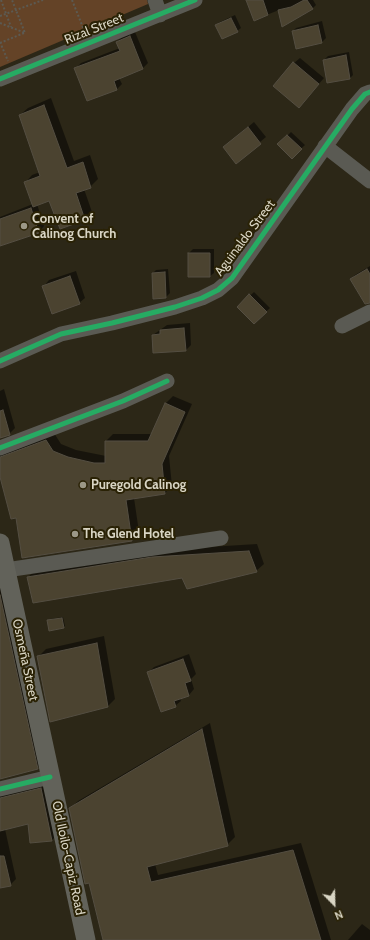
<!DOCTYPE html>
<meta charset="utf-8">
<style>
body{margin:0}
#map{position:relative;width:370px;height:940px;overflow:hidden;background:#2c2717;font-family:Cabin,sans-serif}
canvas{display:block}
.north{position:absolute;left:314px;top:884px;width:40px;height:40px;-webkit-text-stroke:3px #2a2205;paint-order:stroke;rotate:157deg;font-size:11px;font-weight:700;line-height:16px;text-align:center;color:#d9d5c4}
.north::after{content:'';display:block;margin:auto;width:14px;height:18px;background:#d9d5c4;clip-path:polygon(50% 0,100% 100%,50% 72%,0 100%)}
</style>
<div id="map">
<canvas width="370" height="940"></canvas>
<div class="north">N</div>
</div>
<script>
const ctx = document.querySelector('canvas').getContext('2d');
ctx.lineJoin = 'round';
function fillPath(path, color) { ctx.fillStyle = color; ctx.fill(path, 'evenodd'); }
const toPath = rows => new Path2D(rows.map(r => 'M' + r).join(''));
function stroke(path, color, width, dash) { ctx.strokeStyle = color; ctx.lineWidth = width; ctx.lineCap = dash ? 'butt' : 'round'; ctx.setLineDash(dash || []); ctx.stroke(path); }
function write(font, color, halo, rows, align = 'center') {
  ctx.font = font + ' Cabin,sans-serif'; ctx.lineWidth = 4; ctx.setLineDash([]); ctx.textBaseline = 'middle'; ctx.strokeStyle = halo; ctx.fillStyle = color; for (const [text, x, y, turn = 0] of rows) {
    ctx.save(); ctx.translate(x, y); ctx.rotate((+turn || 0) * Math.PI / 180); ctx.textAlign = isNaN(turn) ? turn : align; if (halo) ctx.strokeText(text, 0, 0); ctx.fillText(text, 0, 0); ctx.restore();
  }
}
fillPath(toPath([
 [0,0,147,0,148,4,0,67]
]), '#644327');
fillPath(toPath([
 [250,0,313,0,316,5,312,9,279,10,254,20],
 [235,15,241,28,237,31,217,25,220,22],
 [322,21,326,38,322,42,297,48,293,31,296,28],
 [135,32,148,63,143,68,119,78,122,84,117,89,76,68,81,63,120,48,117,42,122,37],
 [349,52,353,75,350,78,324,60,328,56],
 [300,58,324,78,304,101,294,63],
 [51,98,74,161,90,155,98,179,90,187,84,189,92,212,84,220,49,200,37,204,44,226,39,232,0,245,0,217,33,204,25,183,32,175,40,172,20,115,28,108],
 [254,122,266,137,236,162,224,147],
 [291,132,305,145,292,157,279,144],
 [193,249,214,249,214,273,210,276,189,276,189,253],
 [370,266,370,302,351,279,355,275],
 [168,269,170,293,166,297,154,298,153,273,156,270],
 [76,271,85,298,79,303,44,286,49,280],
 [254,292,270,308,254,323,238,307],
 [190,323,191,345,186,350,153,335,167,325],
 [4,389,15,428,9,434,0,437,0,391],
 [173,396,192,404,169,456,172,486,165,493,134,498,139,532,132,540,17,517,0,473,0,451,54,433,61,444,76,450,106,456,106,441,113,434,152,434,166,403],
 [257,544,264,564,256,571,182,577,28,577,36,570,160,550],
 [0,559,44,761,37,768,0,777],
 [63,617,65,626,63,628,49,621,50,619],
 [104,636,115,699,108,706,39,656,46,649],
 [189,654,196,674,191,679,194,689,189,695,180,698,181,701,175,706,148,673,154,667],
 [210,723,235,837,227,845,155,864,158,875,301,843,331,940,104,940,70,809,78,801],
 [48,782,59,833,52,840,31,842,29,823,5,829,16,879,10,885,0,887,0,795],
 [362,924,370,930,370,940,348,940]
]), '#0007');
const building = toPath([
 [246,0,263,0,268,15,254,21,246,0],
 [304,0,307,0,313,9,282,27,278,10,291,7,304,0],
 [231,18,238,32,222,39,215,25,231,18],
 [318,25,322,43,296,49,292,31,318,25],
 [130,36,143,69,114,81,117,90,87,101,74,68,120,51,116,42,130,36],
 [346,55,350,79,327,83,323,60,346,55],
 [293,62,319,84,299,108,273,86,293,62],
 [44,105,67,168,83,162,91,188,76,193,85,220,60,229,49,201,33,207,24,182,40,176,19,115,44,105],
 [248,127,261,144,236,164,223,147,248,127],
 [287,135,302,149,292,159,277,144,287,135],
 [31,208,39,233,0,246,0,219,31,208],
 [188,253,210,253,210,277,188,277,188,253],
 [367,269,370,274,370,303,365,304,350,279,367,269],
 [165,272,166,298,153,299,152,273,165,272],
 [70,276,80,304,52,314,42,286,70,276],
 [249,294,267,312,254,324,237,307,249,294],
 [184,328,186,351,153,353,152,335,160,334,160,330,184,328],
 [165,403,185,412,162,464,165,494,126,500,132,541,22,558,16,518,11,519,0,477,0,457,46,440,53,451,68,457,94,463,105,463,105,441,148,441,165,403],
 [3,410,10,435,0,438,0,411,3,410],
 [249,551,257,572,187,589,182,578,33,603,27,577,152,557,249,551],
 [0,595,38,769,0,779,0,595],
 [62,618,64,628,49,631,47,620,62,618],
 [97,643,108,707,50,722,37,656,97,643],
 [183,659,191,681,185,683,189,696,174,701,176,707,161,712,147,672,183,659],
 [202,729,228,846,147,867,151,882,293,850,321,940,103,940,89,883,85,884,69,808,202,729],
 [41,788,52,841,30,843,28,824,0,831,0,798,41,788],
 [0,856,4,856,11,886,0,888,0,856]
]);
fillPath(building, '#4b4330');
stroke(building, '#544e42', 1);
stroke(toPath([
 [1,0,11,27],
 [72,0,84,30],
 [0,16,43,0],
 [0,23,25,33,12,0],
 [0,42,8,61],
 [0,43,24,33]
]), '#5c5a52', 2, [2, 2]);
stroke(toPath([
 [155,0,160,15],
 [0,79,195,0],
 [325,146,370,181],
 [342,326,370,312],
 [0,361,61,334,112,323,175,307,202,298,218,290,232,278,352,109,365,94,370,92],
 [0,448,123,401,167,381],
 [6,570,221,538],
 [0,789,50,777]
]), '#5a5a53', 15);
stroke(toPath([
 [0,543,86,940]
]), '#62625a', 19);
stroke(toPath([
 [0,79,195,0],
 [0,361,61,334,112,323,175,307,202,298,218,290,232,278,352,109,365,94,370,92],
 [0,448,123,401,167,381],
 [0,789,50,777]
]), '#26ab63', 5);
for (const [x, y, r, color] of [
 [24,226,4,"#9c9887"],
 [83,485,4,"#9c9887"],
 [75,534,4,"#9c9887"]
]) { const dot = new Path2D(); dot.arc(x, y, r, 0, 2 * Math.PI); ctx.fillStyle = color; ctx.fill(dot); stroke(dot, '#2a2205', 1.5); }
write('13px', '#d9d5c4', '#2a2205', [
 ["Rizal Street",94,29,-22],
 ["Aguinaldo Street",245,238,-53],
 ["Osmeña Street",25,660,78],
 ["Old Iloilo-Capiz Road",68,858,78]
]);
write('bold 13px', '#d9d5c4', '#2a2205', [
 ["Convent of",32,219],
 ["Calinog Church",32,234],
 ["Puregold Calinog",91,485],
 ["The Glend Hotel",83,534]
], 'left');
</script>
